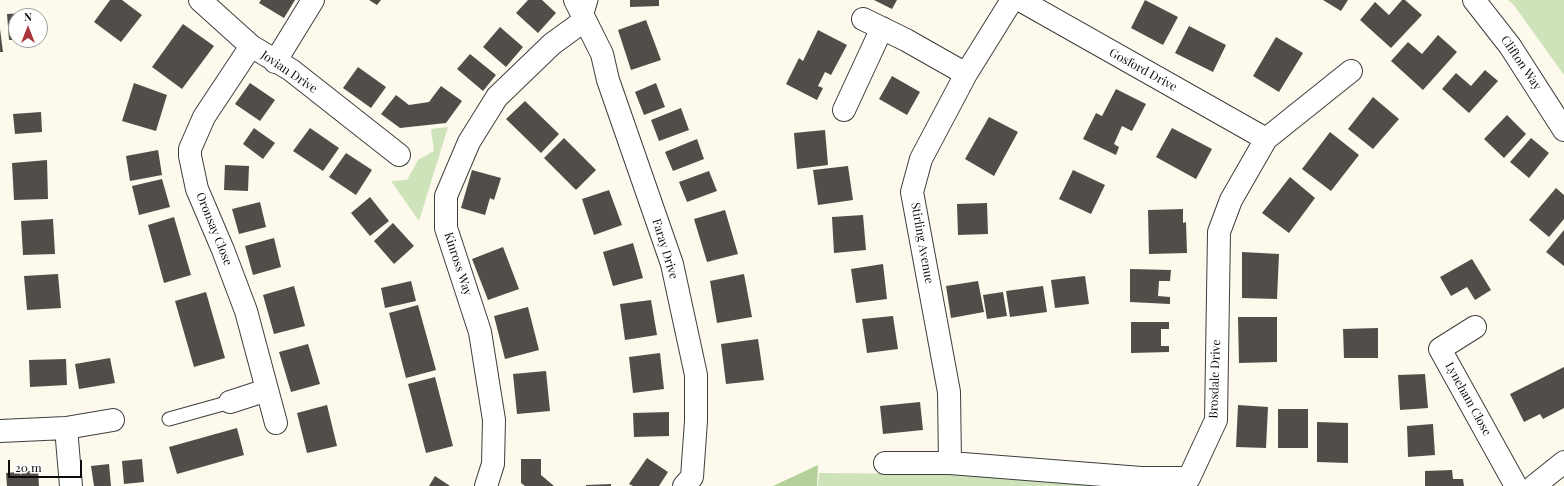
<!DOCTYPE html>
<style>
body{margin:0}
#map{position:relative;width:1564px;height:486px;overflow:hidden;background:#fdf9ec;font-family:"Playfair Display",serif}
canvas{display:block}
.north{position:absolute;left:8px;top:8px;width:40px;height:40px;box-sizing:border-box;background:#fff;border:1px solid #9d9d9d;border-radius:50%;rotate:0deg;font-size:11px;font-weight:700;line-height:16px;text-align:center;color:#0b0b0b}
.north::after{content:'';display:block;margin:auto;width:14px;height:18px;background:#aa353b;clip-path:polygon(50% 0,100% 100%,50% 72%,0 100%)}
.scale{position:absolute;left:8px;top:460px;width:74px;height:18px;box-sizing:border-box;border:2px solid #0b0b0b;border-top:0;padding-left:5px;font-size:12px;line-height:14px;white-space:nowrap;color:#0b0b0b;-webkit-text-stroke:3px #fff;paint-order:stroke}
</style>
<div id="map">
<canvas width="1564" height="486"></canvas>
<div class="north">N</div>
<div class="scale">20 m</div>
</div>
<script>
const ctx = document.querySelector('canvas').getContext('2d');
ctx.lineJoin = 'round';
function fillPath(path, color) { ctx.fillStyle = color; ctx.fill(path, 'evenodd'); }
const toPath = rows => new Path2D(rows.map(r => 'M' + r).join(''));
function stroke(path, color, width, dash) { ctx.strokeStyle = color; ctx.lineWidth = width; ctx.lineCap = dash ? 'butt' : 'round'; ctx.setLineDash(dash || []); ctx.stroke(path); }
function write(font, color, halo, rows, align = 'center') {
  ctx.font = font + ' "Playfair Display",serif'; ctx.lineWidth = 4; ctx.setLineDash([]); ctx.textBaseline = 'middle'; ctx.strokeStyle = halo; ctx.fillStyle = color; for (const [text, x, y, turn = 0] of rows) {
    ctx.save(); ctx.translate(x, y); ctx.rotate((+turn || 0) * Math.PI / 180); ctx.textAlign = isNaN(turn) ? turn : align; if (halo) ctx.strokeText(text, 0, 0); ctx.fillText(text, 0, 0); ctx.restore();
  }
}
fillPath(toPath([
 [1508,0,1564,0,1564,75,1513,4],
 [448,127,419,221,391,181,407,180,418,160,434,151,431,129],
 [819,473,960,474,1181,486,818,486]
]), '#cfe3ba');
fillPath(toPath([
 [818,465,817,486,773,486]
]), '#b4d19b');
fillPath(toPath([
 [110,0,122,0,142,15,121,42,94,22],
 [261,0,295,0,284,18,259,3],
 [369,0,381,0,377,5],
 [528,0,542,0,556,13,538,33,516,13],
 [630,0,659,0,659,6,630,7],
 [874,0,897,0,892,9],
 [1145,0,1178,17,1163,45,1131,28],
 [1323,0,1348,0,1341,11],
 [1402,0,1405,0,1422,15,1391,48,1360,20,1375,2,1389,15],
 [28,13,28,16,16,16,16,40,9,40,7,14],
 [646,20,661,60,631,70,618,30],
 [183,24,214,46,182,89,152,67],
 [1189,26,1226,45,1213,72,1175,53],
 [500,27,523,47,506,67,483,47],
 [0,29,3,52,0,52],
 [818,30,847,45,831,75,825,72,818,86,823,88,817,100,786,84,799,58,803,61],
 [1438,35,1457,52,1423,90,1391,61,1408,42,1422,54],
 [1276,37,1303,53,1279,92,1253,76],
 [470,54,496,75,483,91,457,69],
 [358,67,386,87,371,108,343,88],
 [1485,70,1498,81,1469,113,1442,89,1456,73,1471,86],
 [892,76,920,92,907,115,879,99],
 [134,83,167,95,156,131,122,121],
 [250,83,275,100,260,121,235,104],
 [656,83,665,107,644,115,635,92],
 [441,86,462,101,446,123,400,128,381,114,396,95,409,105,429,102],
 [1116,89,1146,104,1132,131,1122,126,1114,144,1119,147,1116,155,1083,139,1096,113,1102,116],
 [1373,97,1399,119,1373,149,1348,129],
 [525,101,559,134,541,153,506,119],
 [681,108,689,130,659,141,651,120],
 [41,112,42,132,15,134,13,114],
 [1507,115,1526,134,1504,158,1484,139],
 [989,117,1018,132,994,176,965,159],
 [254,128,275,143,263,159,243,144],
 [310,128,339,148,323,171,293,151],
 [1172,128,1212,149,1196,179,1156,157],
 [825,130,828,165,797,169,794,133],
 [1330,132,1359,155,1331,191,1302,169],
 [564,138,596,170,576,190,544,158],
 [1531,138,1549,153,1529,178,1510,162],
 [697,139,704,159,673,171,665,152],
 [158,150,162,175,130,181,126,156],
 [346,153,372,170,356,195,329,177],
 [47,160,48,199,14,200,12,163],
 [225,165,249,166,248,191,224,190],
 [848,166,853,200,818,205,813,170],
 [472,170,501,178,494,200,490,198,485,215,461,208],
 [1073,170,1105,185,1091,214,1059,199],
 [709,171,717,191,687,202,679,182],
 [1290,177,1315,198,1289,233,1262,213],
 [162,179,170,207,139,215,132,186],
 [1556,188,1564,195,1564,219,1549,237,1529,220],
 [609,190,622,225,594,235,582,199],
 [370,197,389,221,370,236,351,213],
 [260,202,266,227,239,234,232,209],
 [987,203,988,234,958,235,957,204],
 [1183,209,1183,223,1186,222,1187,253,1149,254,1148,210],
 [725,210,738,254,707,262,694,219],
 [863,215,866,250,834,253,832,217],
 [174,217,191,275,164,283,148,225],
 [53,219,55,254,23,255,21,221],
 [393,223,414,246,394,264,374,241],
 [1564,230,1564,266,1546,252],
 [274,238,281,267,253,275,245,246],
 [633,243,643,278,613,286,603,252],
 [503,247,519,289,488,300,472,259],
 [1242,252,1279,254,1277,299,1242,298],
 [1472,259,1491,290,1475,300,1467,287,1451,296,1440,277],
 [883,264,887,299,856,303,851,269],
 [1130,269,1171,270,1170,281,1159,281,1158,296,1170,297,1170,304,1130,302],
 [58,274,61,308,27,310,24,276],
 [744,274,752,317,717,323,710,281],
 [1085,276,1089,304,1055,308,1051,280],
 [411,281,416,301,385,308,381,288],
 [978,281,984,312,951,318,946,286],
 [294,286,305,326,274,334,263,295],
 [1043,286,1047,312,1010,317,1006,291],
 [206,292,225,358,194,367,175,301],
 [1003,292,1007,316,987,319,983,295],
 [651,300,657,335,625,340,620,304],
 [418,305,436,370,406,378,389,313],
 [528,307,539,350,505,359,494,316],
 [893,316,898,349,867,353,862,319],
 [1238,317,1277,317,1277,362,1239,363],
 [1131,322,1169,322,1169,329,1161,329,1161,346,1169,346,1169,352,1131,353],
 [1378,328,1378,358,1344,358,1343,329],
 [758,339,764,380,726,384,721,344],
 [308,344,320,384,291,392,279,352],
 [660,353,664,389,633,393,629,357],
 [110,358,115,383,79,389,75,364],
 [66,359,67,385,30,387,29,360],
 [1564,367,1564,408,1543,419,1540,414,1524,422,1510,394],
 [546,371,550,411,517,414,513,374],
 [1425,374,1428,408,1400,410,1398,375],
 [435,377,453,446,426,453,408,384],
 [920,402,923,430,883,434,880,406],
 [327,405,337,446,307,453,297,413],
 [1238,405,1268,407,1266,448,1236,447],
 [1278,409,1308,409,1308,448,1278,448],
 [669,412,669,436,634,437,633,413],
 [1317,422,1348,423,1348,463,1317,462],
 [1433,424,1435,455,1408,457,1407,426],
 [237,428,244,455,177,474,169,447],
 [647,458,668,472,659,486,633,486,629,484],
 [142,459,144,482,124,484,122,461],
 [521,459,541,459,541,475,554,486,525,486,521,483],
 [109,464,111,486,94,486,91,466],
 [38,470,39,486,7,486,6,473],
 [1452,470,1453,479,1463,479,1464,486,1425,486,1425,471],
 [435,476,450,486,429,486],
 [611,484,611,486,586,486,586,485]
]), '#534d49');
const service = toPath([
 [585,20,591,0],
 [169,419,230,402]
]);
const minor = toPath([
 [200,0,251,46,291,70,399,155],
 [575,0,602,54,608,80,672,264,696,375,696,421,692,477,684,486],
 [1020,0,1266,139],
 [1474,0,1510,46,1564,130],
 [863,19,906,40,966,74],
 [251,46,204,117,190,149,190,156,197,189,223,250,246,311,276,423],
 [275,62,313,0],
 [844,110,882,28],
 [1475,327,1440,349,1516,486],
 [230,402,267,390],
 [66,428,113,420],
 [0,431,66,428,71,486],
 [885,463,950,463,1141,478,1189,478,1216,420,1219,232,1231,200,1266,139,1351,71],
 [950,463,949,392,912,192,921,159,966,74,1012,0],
 [486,486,493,464,494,420,480,332,446,228,446,196,469,142,497,97,552,44,585,20],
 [1534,486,1564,462]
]);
stroke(service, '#3e3e3e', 15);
stroke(minor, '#3e3e3e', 24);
stroke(service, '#fff', 13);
stroke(minor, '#fff', 22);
write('12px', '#0b0b0b', '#fff', [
 ["Clifton Way",1521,63,56],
 ["Gosford Drive",1143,70,29],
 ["Jovian Drive",289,72,34],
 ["Oronsay Close",214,229,68],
 ["Stirling Avenue",922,243,80],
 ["Faray Drive",665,249,73],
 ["Kinross Way",458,264,72],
 ["Brosdale Drive",1215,379,-88],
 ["Lyneham Close",1468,399,61]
]);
</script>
